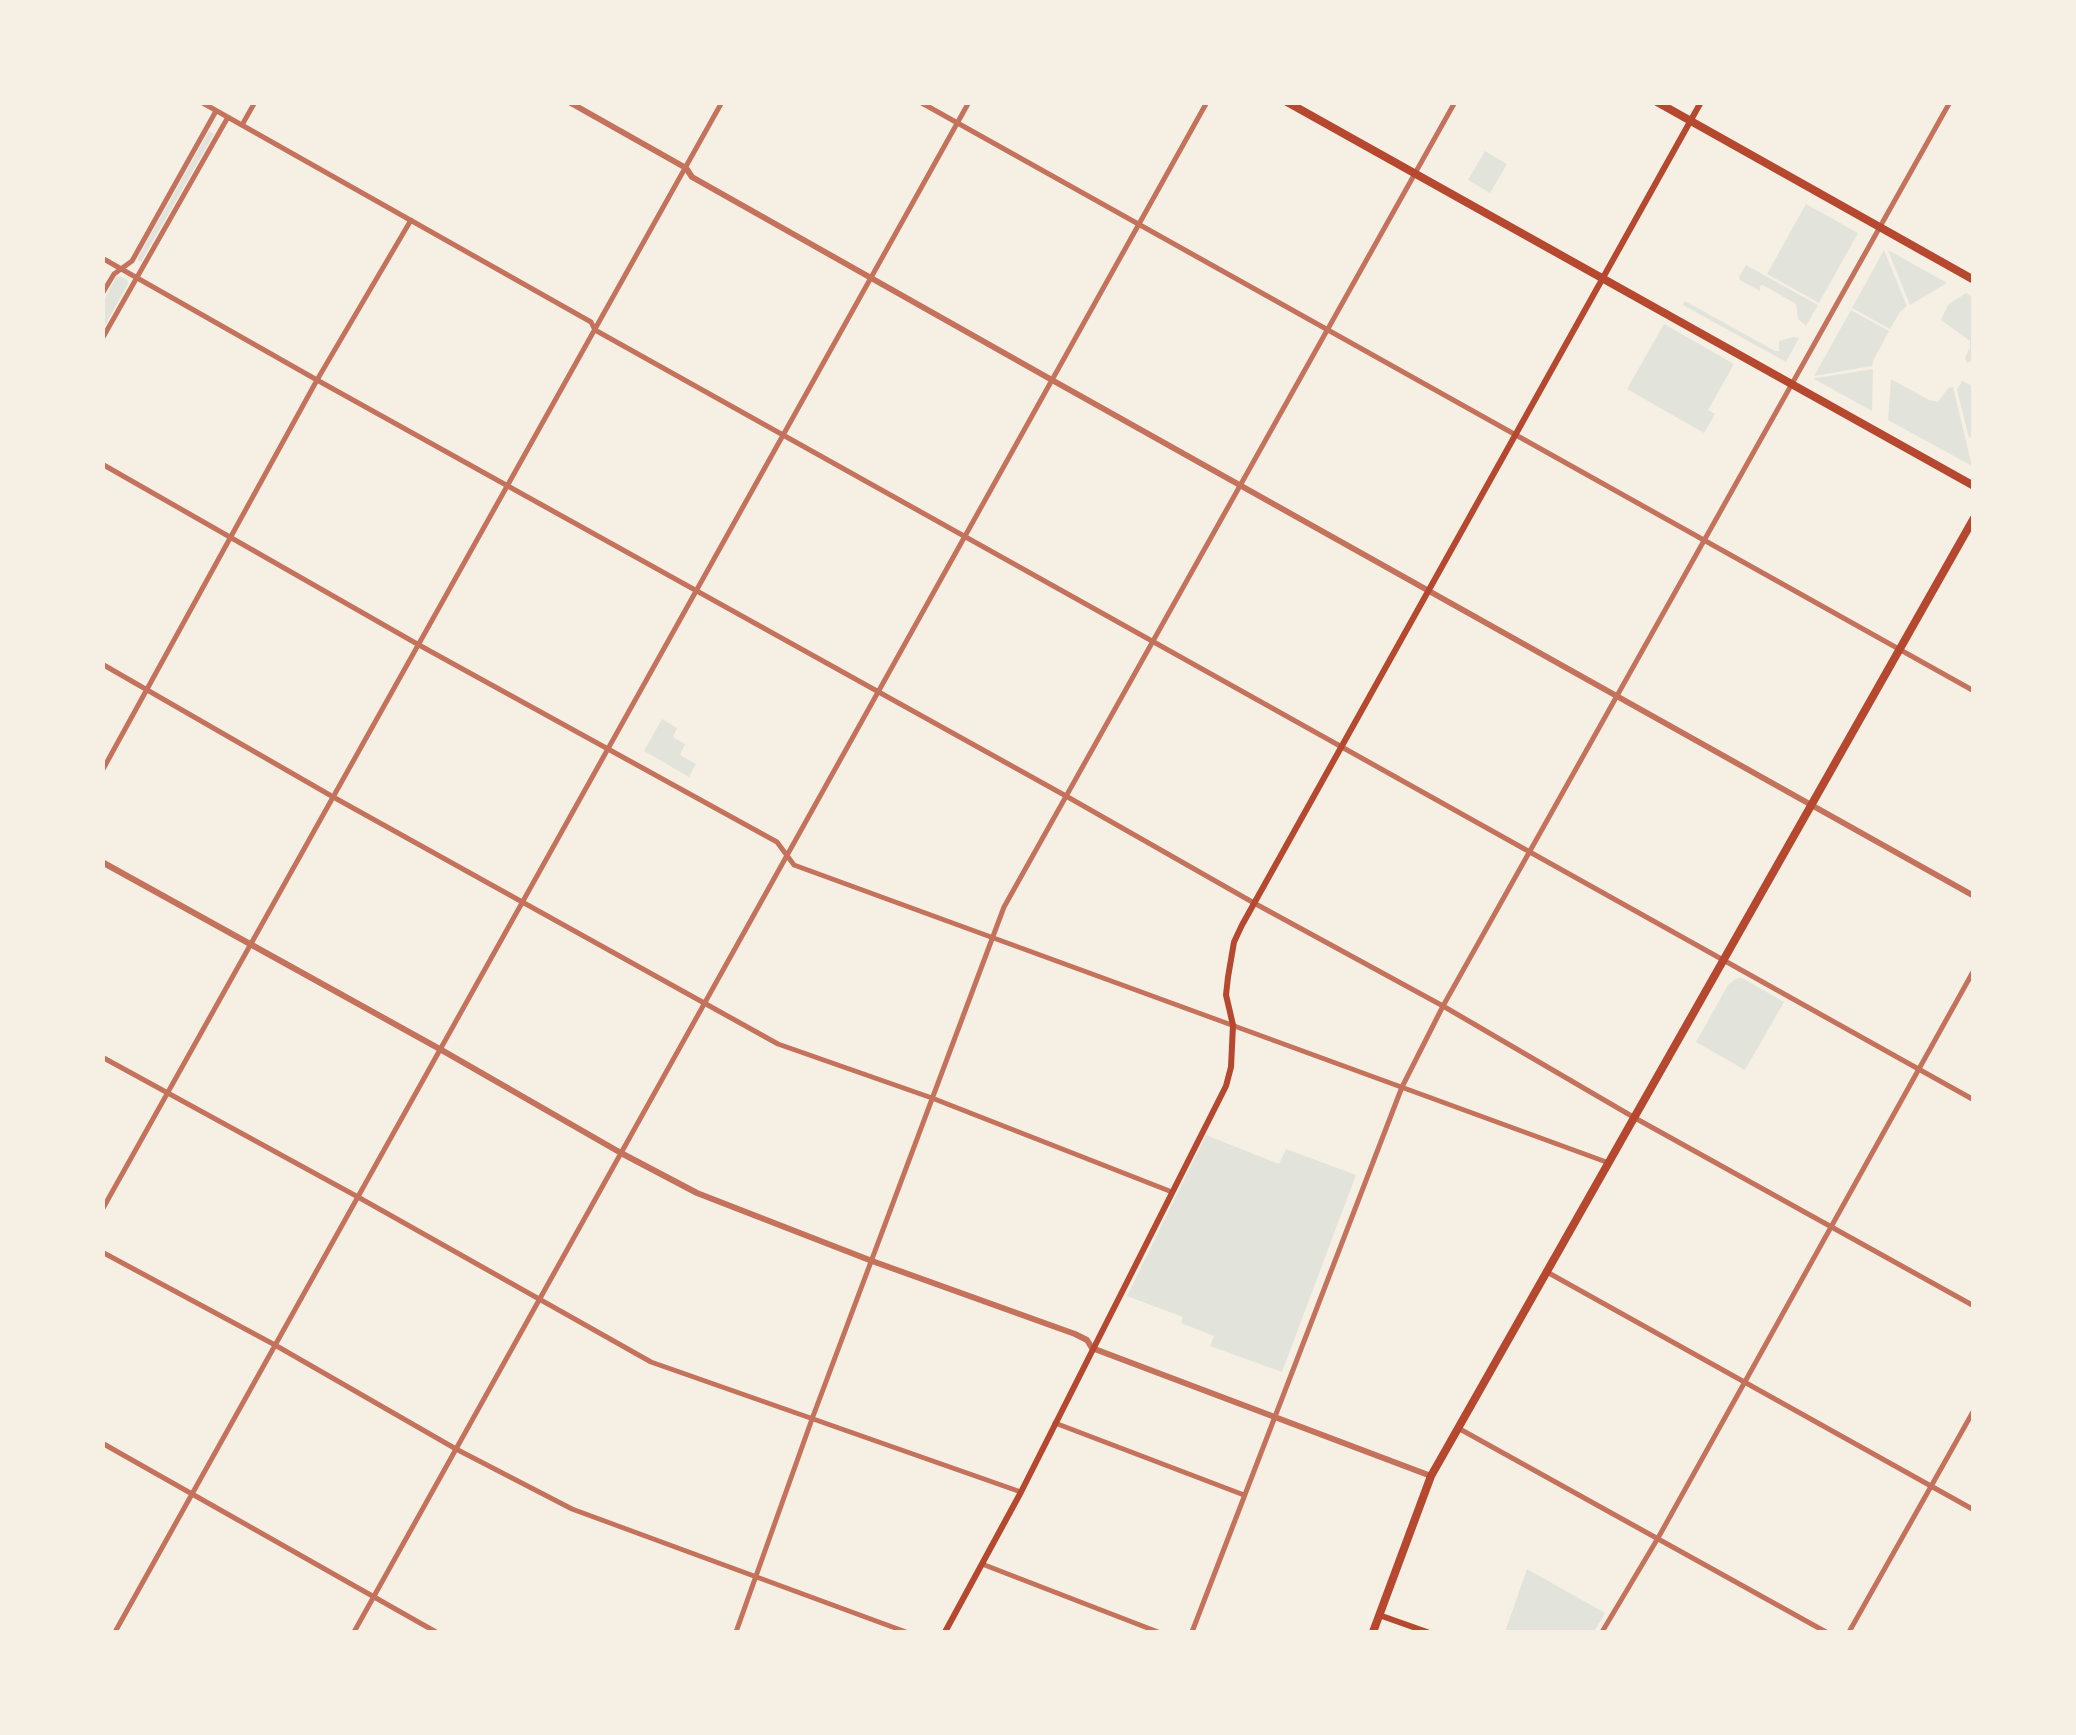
<!DOCTYPE html>
<style>
body{margin:0}
#map{position:relative;width:2076px;height:1735px;overflow:hidden;background:#f6efe4;font-family:Signika,sans-serif}
canvas{display:block}
.frame{position:absolute;inset:0;border:105px solid #f6efe4;pointer-events:none}
</style>
<div id="map">
<canvas width="2076" height="1735"></canvas>
<div class="frame"></div>
</div>
<script>
const ctx = document.querySelector('canvas').getContext('2d');
ctx.lineJoin = 'round';
function fillPath(path, color) { ctx.fillStyle = color; ctx.fill(path, 'evenodd'); }
const toPath = rows => new Path2D(rows.map(r => 'M' + r).join(''));
function stroke(path, color, width, dash) { ctx.strokeStyle = color; ctx.lineWidth = width; ctx.lineCap = dash ? 'butt' : 'round'; ctx.setLineDash(dash || []); ctx.stroke(path); }
fillPath(toPath([
 [209,131,214,134,141,262,137,259],
 [1485,151,1507,164,1490,193,1468,180],
 [1806,204,1858,233,1819,303,1767,274],
 [1884,250,1907,306,1900,312,1890,329,1852,308],
 [1888,250,1947,283,1910,305],
 [1746,265,1818,305,1806,326,1798,319,1796,304,1763,285,1760,286,1760,291,1740,280,1739,277],
 [120,276,127,280,128,284,103,329,103,302,116,277],
 [1966,293,1974,298,1973,361,1967,363,1965,358,1970,347,1970,341,1941,320,1948,305],
 [1685,301,1775,351,1779,351,1779,341,1793,337,1799,338,1786,362,1683,305],
 [1851,310,1889,331,1874,359,1872,366,1814,376],
 [1664,324,1734,364,1708,410,1715,414,1704,433,1627,389],
 [1873,369,1872,411,1814,379,1816,378],
 [1891,379,1929,400,1938,402,1948,388,1953,387,1972,466,1888,420],
 [1962,381,1973,386,1973,436,1969,438,1957,390],
 [662,719,677,728,673,737,685,744,680,755,696,764,689,777,644,751],
 [1737,978,1742,978,1784,1002,1745,1070,1696,1042,1728,985],
 [1206,1135,1279,1164,1286,1149,1356,1175,1282,1372,1210,1346,1214,1336,1181,1323,1183,1317,1127,1296],
 [1527,1569,1605,1613,1594,1632,1505,1632]
]), '#e2e4dc');
stroke(toPath([
 [201,102,591,322,595,330,1974,1100],
 [920,102,1974,691],
 [242,125,255,102],
 [102,258,317,380,1066,796,1254,903,1443,1006,1635,1118,1974,1306],
 [102,294,114,274,132,261,216,111],
 [102,339,228,117],
 [102,464,419,645,777,842,794,865,1609,1163],
 [102,664,335,798,778,1044,932,1098,1172,1192],
 [102,771,317,380,411,220],
 [102,1057,358,1197,651,1362,1021,1492],
 [102,1210,722,102],
 [102,1252,275,1345,456,1449,572,1509,906,1632],
 [1547,1272,1974,1510],
 [1055,1423,1244,1495],
 [1458,1428,1826,1632],
 [102,1443,436,1632],
 [982,1564,1158,1632],
 [115,1632,969,102],
 [354,1632,1207,102],
 [736,1632,812,1419,1004,907,1455,102],
 [1192,1632,1402,1087,1443,1006,1950,102],
 [1602,1632,1658,1538,1974,970],
 [1849,1632,1974,1410]
]), '#c5725c', 5);
stroke(toPath([
 [569,102,686,168,692,177,1052,380,1974,896],
 [102,862,440,1049,621,1153,697,1193,872,1261,1075,1334,1087,1340,1092,1348,1431,1476]
]), '#c5725c', 6);
stroke(toPath([
 [1379,1615,1427,1632],
 [945,1632,1021,1492,1226,1086,1231,1067,1233,1025,1226,995,1228,977,1234,942,1242,925,1701,102]
]), '#b5482f', 6);
stroke(toPath([
 [1287,102,1974,486],
 [1657,102,1974,280],
 [1373,1632,1431,1476,1974,518]
]), '#b5482f', 8);
</script>
